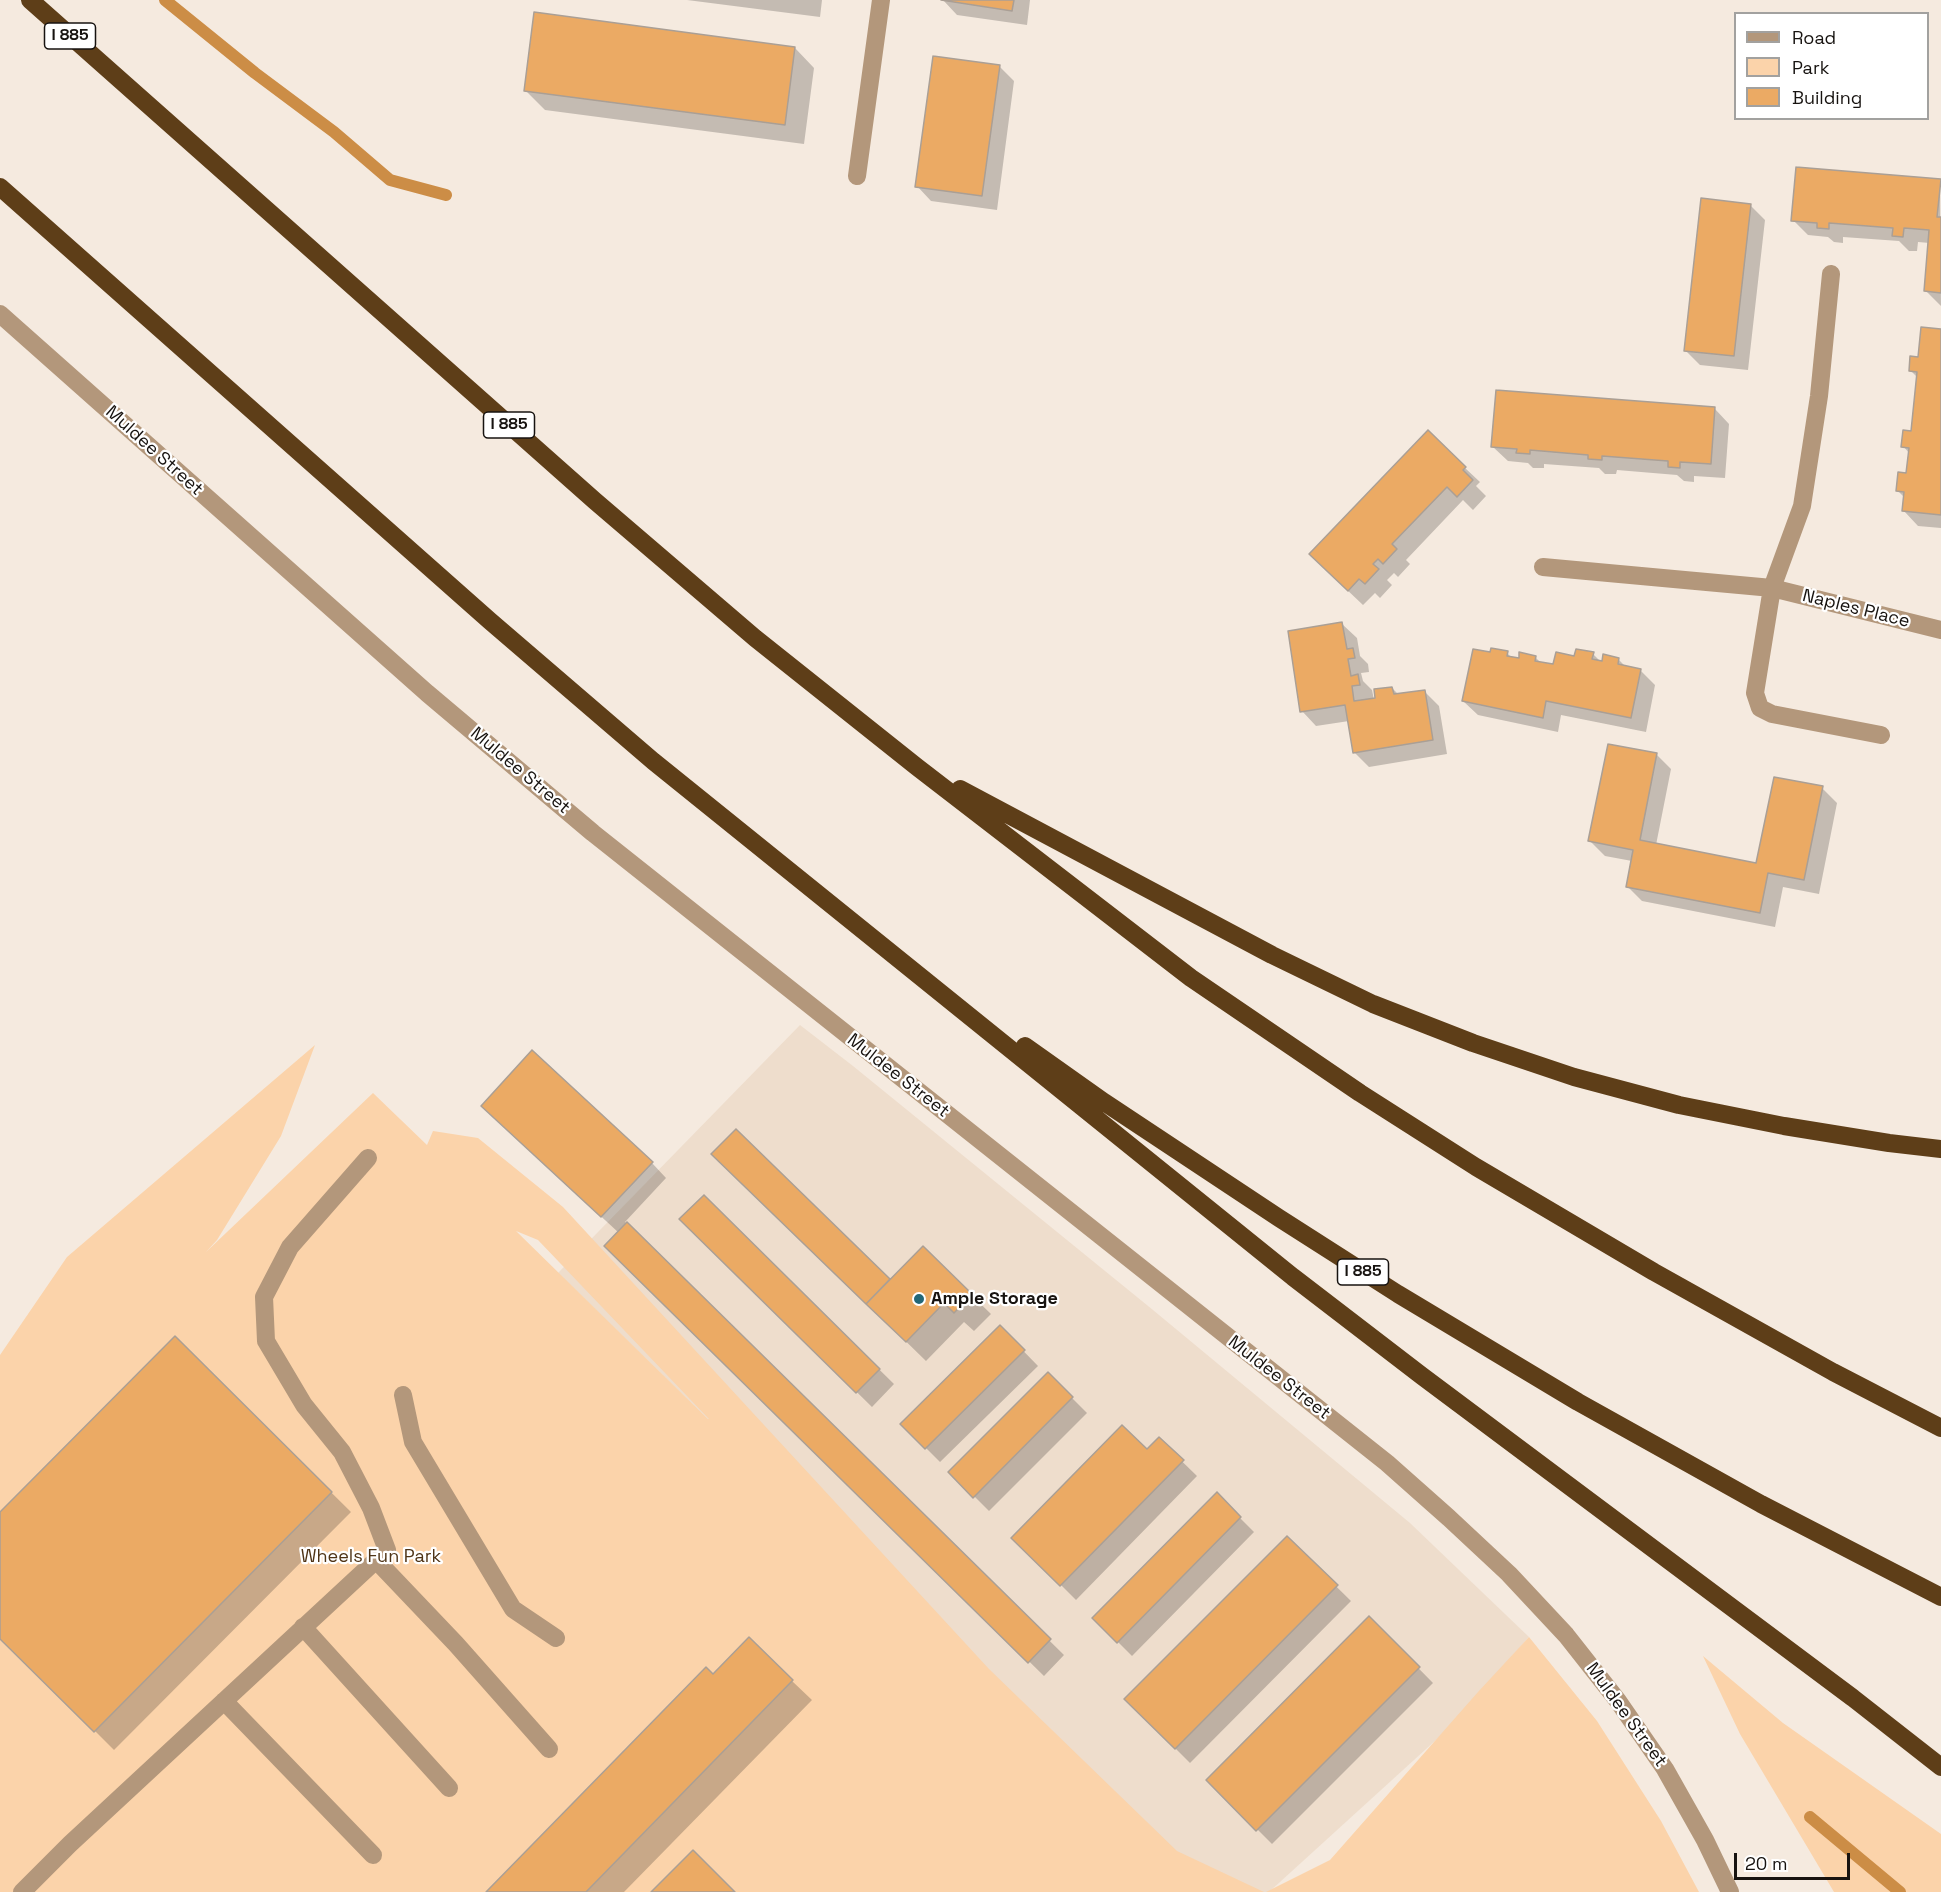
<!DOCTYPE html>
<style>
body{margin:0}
#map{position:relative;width:1941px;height:1892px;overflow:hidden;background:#f5eadf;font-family:"Space Grotesk",sans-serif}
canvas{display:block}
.legend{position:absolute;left:1734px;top:12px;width:195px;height:108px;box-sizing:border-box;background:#fff;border:2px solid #a2a19f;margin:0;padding:8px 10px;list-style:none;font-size:18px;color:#171310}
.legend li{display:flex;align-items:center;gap:12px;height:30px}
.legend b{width:30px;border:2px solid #a2a19f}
.scale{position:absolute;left:1734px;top:1853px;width:116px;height:27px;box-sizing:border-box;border:3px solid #171310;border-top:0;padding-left:8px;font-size:18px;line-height:21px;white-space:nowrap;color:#171310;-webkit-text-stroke:4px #fff;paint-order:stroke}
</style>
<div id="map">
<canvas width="1941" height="1892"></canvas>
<ul class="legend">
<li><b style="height:8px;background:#b3977b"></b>Road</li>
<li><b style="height:16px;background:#fbd3aa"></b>Park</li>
<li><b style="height:16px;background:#ebaa64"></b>Building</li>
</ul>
<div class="scale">20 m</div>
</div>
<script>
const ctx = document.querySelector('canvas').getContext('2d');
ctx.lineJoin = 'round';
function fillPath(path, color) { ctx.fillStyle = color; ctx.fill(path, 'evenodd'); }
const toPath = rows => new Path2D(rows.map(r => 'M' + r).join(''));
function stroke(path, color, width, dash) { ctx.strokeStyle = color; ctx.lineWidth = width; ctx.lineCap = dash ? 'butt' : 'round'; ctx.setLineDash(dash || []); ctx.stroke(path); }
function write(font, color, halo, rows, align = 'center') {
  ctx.font = font + ' "Space Grotesk",sans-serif'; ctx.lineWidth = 4.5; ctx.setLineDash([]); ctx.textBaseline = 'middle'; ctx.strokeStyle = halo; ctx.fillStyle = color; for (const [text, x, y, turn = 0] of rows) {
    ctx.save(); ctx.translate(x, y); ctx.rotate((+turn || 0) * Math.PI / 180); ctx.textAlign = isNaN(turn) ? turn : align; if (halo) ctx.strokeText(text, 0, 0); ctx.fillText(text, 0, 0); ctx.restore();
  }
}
fillPath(toPath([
 [800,1025,853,1066,1153,1310,1410,1523,1529,1637,1459,1719,1269,1892,1193,1892,558,1273]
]), '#edc');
fillPath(toPath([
 [315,1045,281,1136,217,1240,206,1252,373,1093,427,1145,433,1131,478,1138,563,1207,989,1669,1177,1851,1264,1892,0,1892,0,1355,67,1257],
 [516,1231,538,1240,709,1419,708,1419],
 [1529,1637,1597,1721,1661,1821,1699,1892,1266,1892,1330,1860,1478,1692],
 [1703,1656,1783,1723,1941,1834,1941,1892,1834,1892,1740,1734]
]), '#fbd3aa');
fillPath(toPath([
 [687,0,822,0,820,17],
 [943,0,1030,0,1027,25,957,15],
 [795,48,814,68,804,144,545,110,525,90],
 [999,66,1014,81,997,210,931,201,917,186],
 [1940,181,1941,306,1926,291,1930,243,1918,242,1917,251,1909,251,1899,241,1843,237,1843,243,1834,242,1828,237,1808,235,1793,220],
 [1750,205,1765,220,1748,370,1700,365,1685,350],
 [1941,331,1941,528,1918,526,1904,511,1905,498,1898,491,1907,475,1910,454,1903,446,1912,432,1918,378,1910,370],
 [1715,409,1729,424,1725,478,1694,476,1694,482,1684,481,1677,475,1617,470,1616,474,1605,474,1599,468,1544,464,1544,468,1533,468,1528,463,1508,461,1493,447],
 [1465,468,1480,482,1476,486,1486,496,1473,510,1463,500,1406,560,1410,564,1398,577,1394,573,1387,580,1392,585,1380,598,1375,593,1363,605,1325,569],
 [1342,624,1357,638,1360,656,1368,664,1369,672,1361,673,1363,681,1372,690,1374,700,1392,688,1399,695,1424,691,1439,706,1447,754,1369,767,1354,752,1349,721,1316,726,1302,711],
 [1507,653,1513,659,1535,657,1542,664,1554,666,1576,657,1593,654,1603,664,1618,659,1627,668,1640,670,1655,685,1646,732,1561,715,1558,732,1478,715,1463,701,1491,654],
 [1656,754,1671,769,1656,845,1757,865,1822,788,1837,803,1819,894,1783,887,1775,927,1642,901,1628,887,1632,861,1605,856,1590,841],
 [497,1120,652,1163,666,1178,625,1222,1064,1655,1044,1676,606,1246,619,1233],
 [736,1131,891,1281,923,1248,991,1314,974,1331,964,1322,926,1361,714,1154],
 [704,1197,894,1384,872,1407,681,1219],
 [1000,1327,1038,1366,940,1462,902,1424],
 [175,1338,351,1512,114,1750,0,1636,0,1515],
 [1048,1374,1087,1413,989,1511,950,1472],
 [1159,1439,1197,1476,1076,1600,1014,1538,1147,1451],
 [1217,1495,1254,1532,1132,1656,1094,1618],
 [1287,1538,1351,1601,1190,1763,1126,1699],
 [1369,1618,1433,1683,1272,1844,1208,1780],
 [713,1676,792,1681,812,1700,624,1892,488,1892]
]), '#0003');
stroke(toPath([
 [165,0,255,73,334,132,390,180,446,195],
 [1810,1817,1900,1892]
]), '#cc8d46', 12);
const building = toPath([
 [941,0,1014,0,1012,11,941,0],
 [534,12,795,47,785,125,524,91,534,12],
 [933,56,1000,65,982,196,915,187,933,56],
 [1796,167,1941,179,1937,217,1941,217,1941,293,1924,291,1929,230,1904,228,1903,237,1892,236,1893,228,1829,223,1829,229,1817,228,1817,223,1791,221,1796,167],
 [1701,198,1751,204,1734,356,1684,351,1701,198],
 [1921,327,1941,329,1941,515,1902,511,1904,492,1896,491,1898,472,1906,473,1909,448,1901,447,1903,430,1911,431,1917,372,1909,371,1910,356,1918,357,1921,327],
 [1496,390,1715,407,1711,464,1680,462,1680,468,1668,467,1668,461,1602,456,1602,460,1588,459,1588,455,1530,450,1530,454,1516,453,1517,449,1491,447,1496,390],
 [1428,430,1466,467,1463,470,1473,480,1457,497,1447,487,1392,544,1397,549,1383,564,1378,559,1373,564,1379,569,1365,584,1359,579,1348,591,1309,554,1428,430],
 [1342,622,1347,649,1353,648,1355,658,1348,659,1351,676,1358,674,1360,685,1352,686,1354,701,1375,698,1374,689,1392,687,1394,694,1425,690,1433,740,1353,753,1345,705,1300,712,1288,631,1342,622],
 [1491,648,1508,651,1507,656,1519,658,1519,652,1536,656,1535,661,1553,664,1556,652,1574,656,1576,649,1594,652,1592,659,1602,661,1603,654,1619,658,1618,664,1641,669,1631,718,1546,701,1543,718,1462,701,1473,649,1490,652,1491,648],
 [1608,744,1657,753,1640,840,1756,863,1774,777,1823,786,1804,880,1768,873,1760,913,1626,887,1633,850,1588,841,1608,744],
 [532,1050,653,1162,601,1217,481,1106,532,1050],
 [736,1129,890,1279,866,1304,711,1154,736,1129],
 [704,1195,880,1369,856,1393,679,1219,704,1195],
 [627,1222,1051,1639,1028,1663,604,1246,627,1222],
 [923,1246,972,1294,954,1313,944,1303,906,1342,866,1304,923,1246],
 [1000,1325,1025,1350,925,1449,900,1424,1000,1325],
 [175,1336,332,1492,94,1732,0,1639,0,1512,175,1336],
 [1048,1372,1073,1397,973,1498,948,1472,1048,1372],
 [1122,1425,1147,1449,1159,1437,1184,1460,1060,1586,1011,1538,1122,1425],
 [1217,1492,1241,1517,1117,1643,1092,1618,1217,1492],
 [1287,1536,1338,1585,1175,1749,1124,1699,1287,1536],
 [1369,1616,1420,1667,1256,1831,1206,1780,1369,1616],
 [749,1637,793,1680,586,1892,486,1892,706,1667,713,1674,749,1637],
 [693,1850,735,1892,651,1892,693,1850]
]);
fillPath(building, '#ebaa64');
stroke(building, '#aa9f95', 1.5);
stroke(toPath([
 [857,176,881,0],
 [1831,274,1819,396,1802,506,1772,588,1755,693,1760,708,1772,714,1881,735],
 [0,314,427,693,593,833,1387,1463,1449,1518,1509,1574,1566,1635,1618,1701,1665,1769,1705,1840,1730,1892],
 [1543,567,1772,588,1941,630],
 [403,1395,413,1442,513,1609,556,1638],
 [376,1560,456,1644,549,1749],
 [303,1627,449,1788],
 [224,1701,373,1855],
 [22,1892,70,1844,387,1550,371,1508,342,1452,304,1405,266,1341,264,1297,290,1247,368,1158]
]), '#b3977b', 18);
stroke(toPath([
 [30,0,595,501,755,638,917,767,1191,978,1360,1093,1476,1167,1654,1272,1833,1372,1941,1428],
 [0,187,490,621,653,761,1293,1277,1422,1376,1853,1698,1941,1767],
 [960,789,1272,955,1373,1004,1473,1043,1574,1077,1679,1105,1784,1126,1889,1143,1941,1149],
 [1025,1046,1104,1102,1279,1218,1398,1294,1578,1402,1761,1504,1941,1597]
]), '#5e3e18', 18);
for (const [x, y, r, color] of [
 [919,1299,6,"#226777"]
]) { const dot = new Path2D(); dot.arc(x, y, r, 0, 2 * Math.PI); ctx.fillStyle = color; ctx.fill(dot); stroke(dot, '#fff', 2); }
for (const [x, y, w] of [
 [70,36,51],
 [509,425,51],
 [1363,1272,51]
]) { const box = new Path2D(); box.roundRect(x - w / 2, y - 13, w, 26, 4.5); ctx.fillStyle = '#fff'; ctx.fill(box); stroke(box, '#171310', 1.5); }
write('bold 16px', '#171310', null, [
 ["I 885",70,36],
 ["I 885",509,425],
 ["I 885",1363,1272]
]);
write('18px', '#171310', '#fff', [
 ["Muldee Street",154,451,42],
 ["Naples Place",1856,609,14],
 ["Muldee Street",520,771,40],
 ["Muldee Street",898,1076,38],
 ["Muldee Street",1279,1378,38],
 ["Muldee Street",1626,1715,54]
]);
write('bold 18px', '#171310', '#fff', [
 ["Ample Storage",931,1299]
], 'left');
write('18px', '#4f3416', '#fff', [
 ["Wheels Fun Park",371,1557]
]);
</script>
